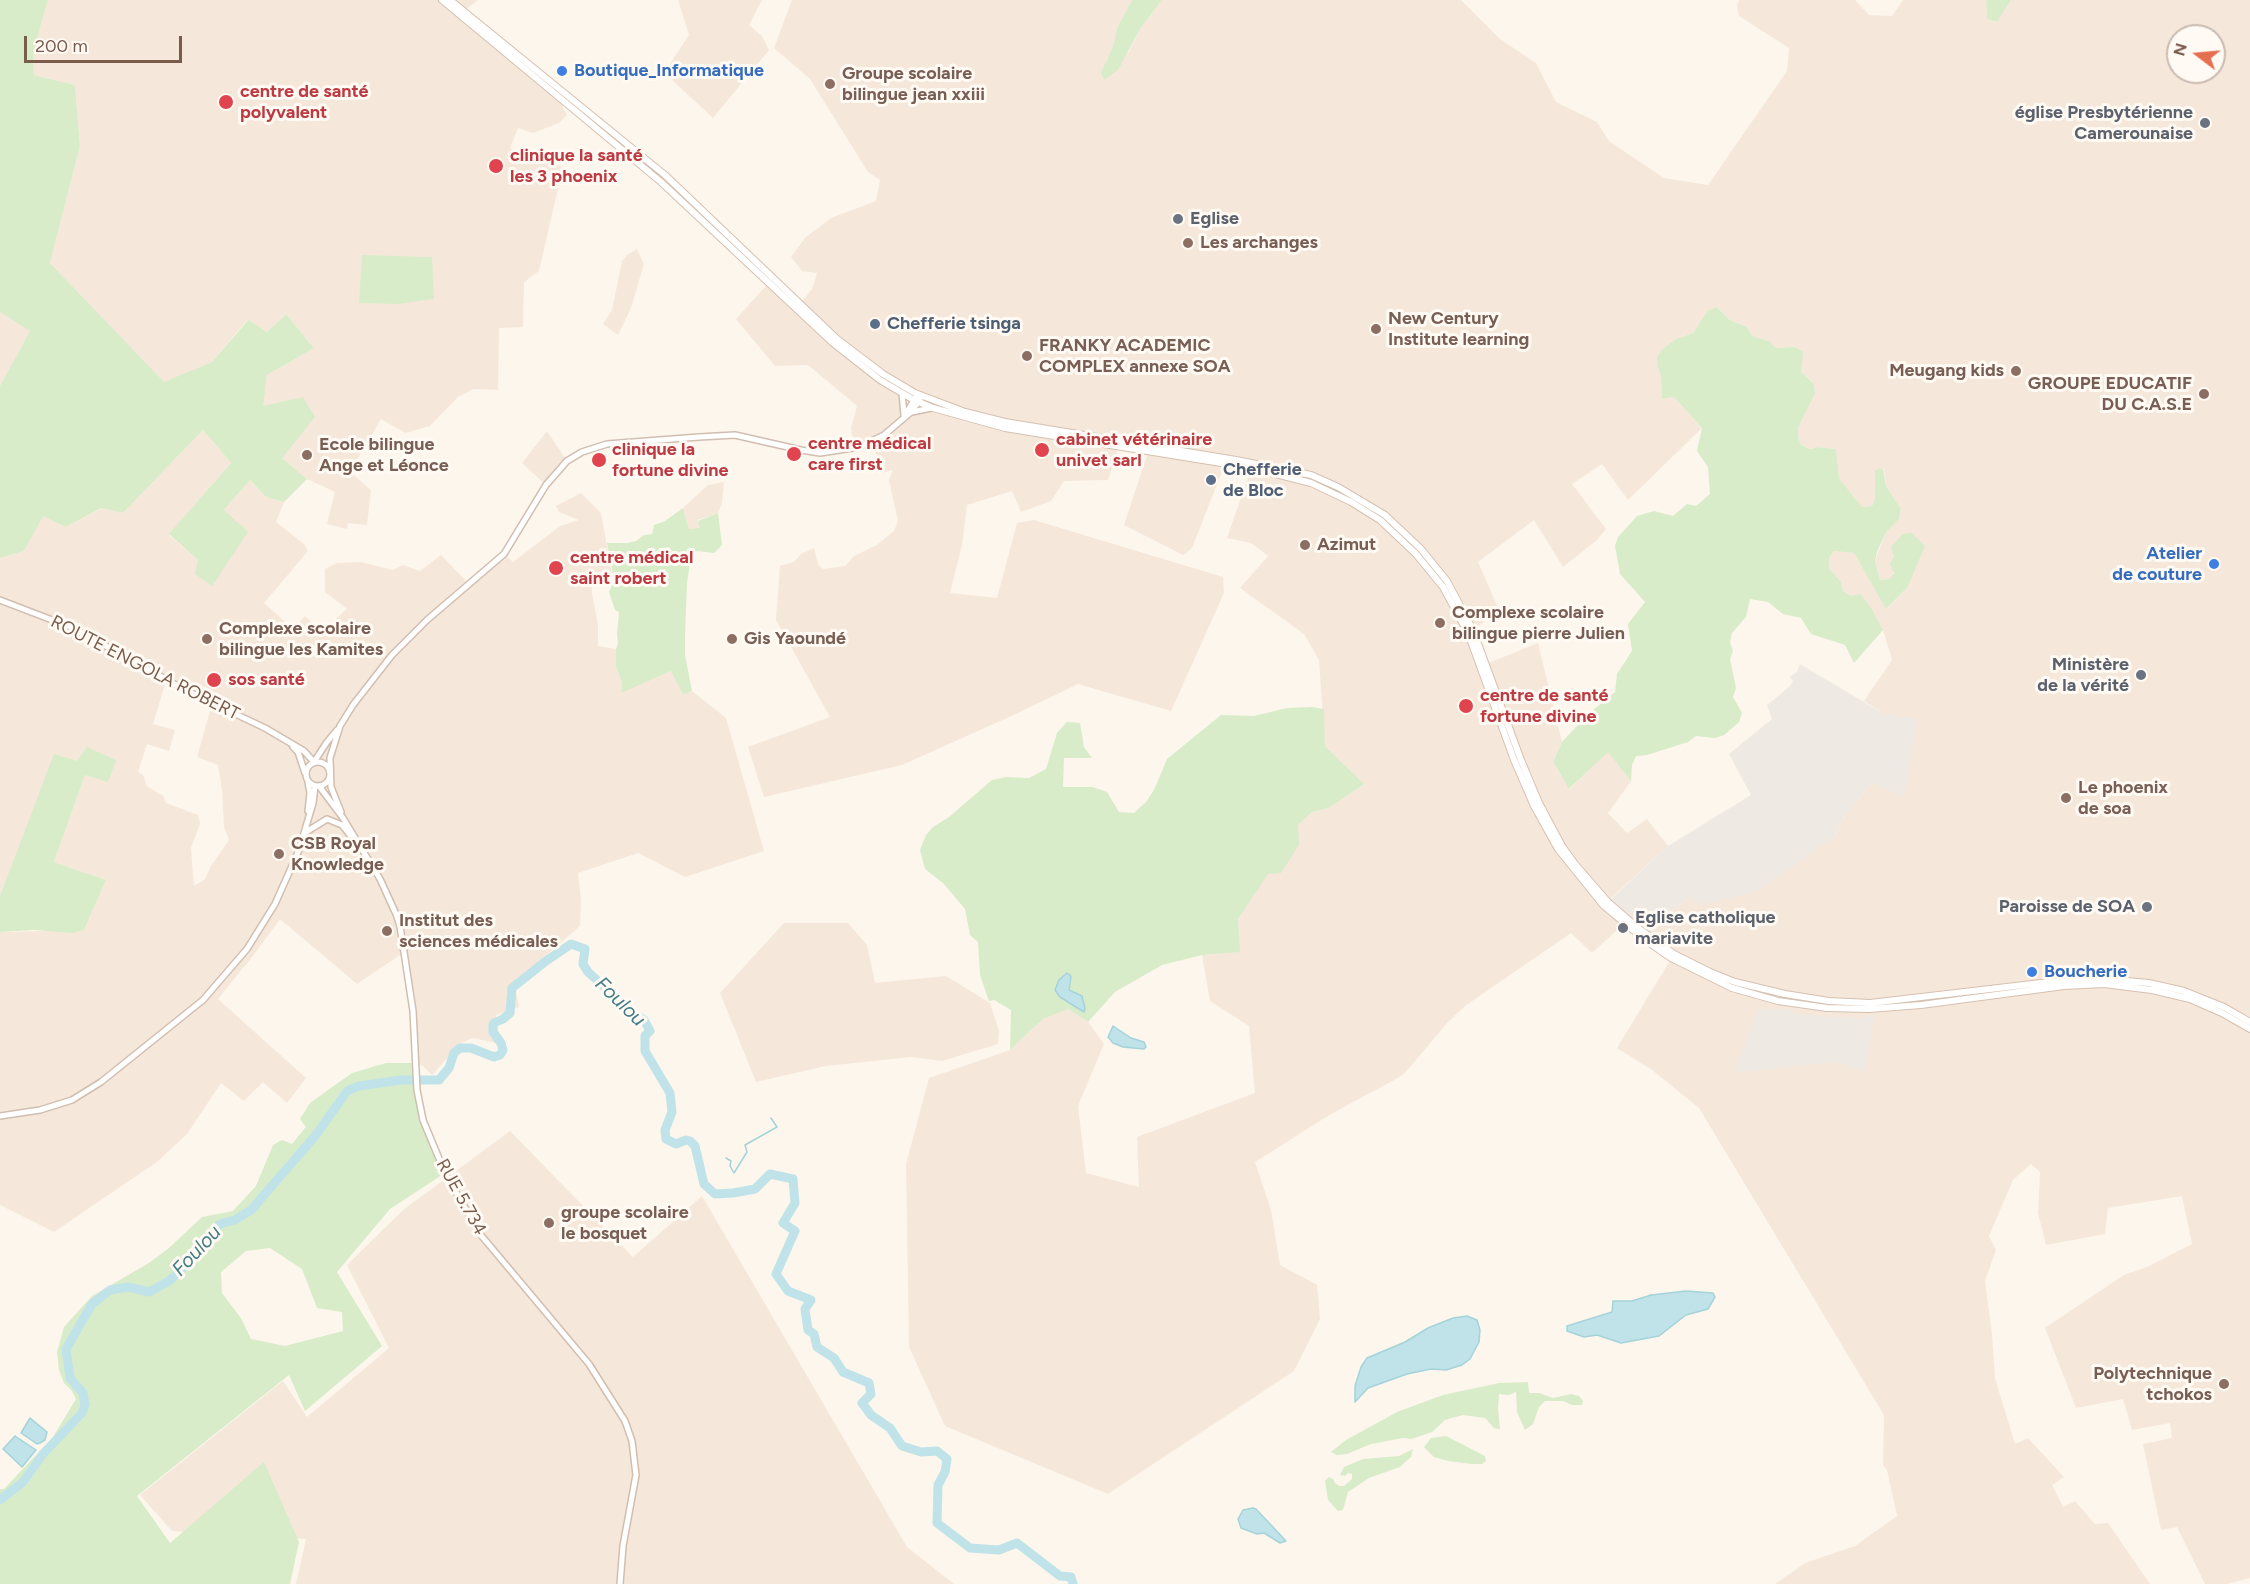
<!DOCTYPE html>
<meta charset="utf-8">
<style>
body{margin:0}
#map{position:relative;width:2250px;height:1584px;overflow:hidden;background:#fdf6ec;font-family:Figtree,sans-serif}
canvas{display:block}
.north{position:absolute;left:2166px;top:24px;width:60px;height:60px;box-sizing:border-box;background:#fffaf3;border:2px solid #cabbb1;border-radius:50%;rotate:286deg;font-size:16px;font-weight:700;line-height:24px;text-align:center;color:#7a5c4d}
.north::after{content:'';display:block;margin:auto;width:21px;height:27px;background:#e76f51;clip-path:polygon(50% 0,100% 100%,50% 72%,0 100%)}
.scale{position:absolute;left:24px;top:36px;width:158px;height:27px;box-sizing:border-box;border:3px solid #7a5c4d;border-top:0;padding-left:8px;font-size:18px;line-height:21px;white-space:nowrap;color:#7a5c4d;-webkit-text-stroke:4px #fffaf3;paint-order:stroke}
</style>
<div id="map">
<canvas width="2250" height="1584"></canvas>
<div class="north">N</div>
<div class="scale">200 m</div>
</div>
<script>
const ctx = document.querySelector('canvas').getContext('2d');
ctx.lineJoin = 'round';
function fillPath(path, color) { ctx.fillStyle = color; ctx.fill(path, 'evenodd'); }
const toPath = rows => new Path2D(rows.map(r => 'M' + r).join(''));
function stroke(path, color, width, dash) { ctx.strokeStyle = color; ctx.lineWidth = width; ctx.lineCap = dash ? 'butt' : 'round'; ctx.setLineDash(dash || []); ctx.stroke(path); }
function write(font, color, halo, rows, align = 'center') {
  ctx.font = font + ' Figtree,sans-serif'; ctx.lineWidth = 6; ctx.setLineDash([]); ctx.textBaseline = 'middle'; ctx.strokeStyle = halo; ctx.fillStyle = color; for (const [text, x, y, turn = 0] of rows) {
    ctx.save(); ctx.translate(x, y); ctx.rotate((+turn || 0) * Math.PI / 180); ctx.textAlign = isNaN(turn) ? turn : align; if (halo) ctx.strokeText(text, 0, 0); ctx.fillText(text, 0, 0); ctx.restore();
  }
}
fillPath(toPath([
 [48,0,478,0,464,11,556,88,562,95,563,108,567,115,559,123,533,133,518,128,510,148,563,167,539,271,524,282,523,327,499,328,498,390,473,389,458,397,430,426,405,433,381,419,350,472,371,490,367,525,348,523,347,529,327,524,335,492,307,479,282,458,262,406,267,375,314,348,286,314,267,332,247,320,212,362,164,383,50,263,80,146,75,85,34,75,33,51],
 [678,0,762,0,749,25,762,36,769,50,713,118,670,78,666,70,689,35],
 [792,0,1132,0,1117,28,1115,44,1105,63,1128,53,1140,29,1162,0,1461,0,1500,39,1536,63,1556,102,1597,122,1609,141,1664,178,1708,185,1787,71,1789,48,1739,16,1737,5,1739,0,1855,0,1869,15,1892,16,1903,0,1986,0,1987,19,1996,22,2011,0,2250,0,2250,1578,2227,1584,2205,1584,2177,1527,2161,1530,2143,1444,2172,1438,2170,1423,2132,1430,2123,1399,2076,1408,2045,1328,2124,1275,2147,1267,2192,1244,2182,1196,2108,1208,2105,1234,2046,1245,2038,1213,2040,1172,2031,1164,2013,1180,1989,1236,1996,1250,1985,1281,1992,1334,1995,1378,2015,1444,2028,1438,2064,1477,2052,1485,2063,1507,2075,1501,2095,1524,2108,1523,2150,1584,1775,1584,1805,1563,1855,1546,1897,1516,1887,1470,1883,1465,1884,1415,1699,1108,1652,1070,1617,1048,1674,954,1649,936,1661,918,1690,897,1834,837,1844,818,1871,783,1904,796,1884,714,1864,701,1892,660,1883,630,1851,596,1843,591,1841,582,1829,568,1829,558,1834,551,1854,553,1887,609,1907,588,1894,556,1894,572,1889,579,1880,580,1875,561,1885,534,1899,519,1901,509,1886,486,1884,468,1875,470,1875,498,1872,506,1862,507,1839,478,1836,449,1818,447,1810,449,1801,445,1798,437,1798,428,1815,394,1814,384,1801,372,1794,347,1776,348,1769,341,1752,336,1747,327,1730,320,1717,307,1708,310,1693,333,1676,339,1658,368,1661,377,1662,399,1674,397,1702,428,1628,500,1602,464,1572,484,1606,529,1597,540,1563,567,1534,520,1478,562,1499,610,1473,630,1486,664,1538,643,1562,742,1553,762,1559,773,1570,789,1608,751,1631,781,1608,813,1627,833,1647,819,1668,846,1608,901,1628,920,1592,953,1571,933,1465,1006,1448,1022,1405,1073,1396,1079,1331,1114,1255,1162,1271,1210,1280,1265,1317,1285,1320,1319,1294,1371,1108,1494,945,1426,909,1347,906,1164,929,1078,1010,1050,1043,1019,1068,1009,1088,1022,1104,1044,1078,1106,1086,1173,1139,1187,1137,1137,1255,1093,1249,1026,1210,1001,1202,955,1239,951,1238,919,1298,825,1312,812,1329,808,1364,784,1325,746,1319,660,1304,634,1240,588,1268,556,1251,543,1227,538,1253,463,1227,459,1192,548,1183,555,1124,525,1150,446,1121,441,1108,480,1064,481,1051,501,1021,512,1012,491,967,505,962,545,950,593,997,598,1017,523,1034,520,1223,577,1224,593,1171,711,1078,684,1018,713,902,765,764,797,748,747,830,717,776,620,780,566,794,562,801,554,814,548,818,564,823,569,845,566,854,556,877,545,894,531,898,521,889,480,893,470,881,473,873,442,854,447,851,428,857,406,808,365,775,366,736,319,773,278,798,303,805,298,812,289,817,273,802,271,791,257,805,238,831,218,876,201,880,180,868,172,810,79,774,48],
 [2178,36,2214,36,2214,72,2178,72],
 [637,249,644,264,631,308,618,335,603,324,612,310,622,261,627,255],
 [0,312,31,330,0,386],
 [203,430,231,463,169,535,198,560,224,510,250,480,266,497,284,502,276,522,304,544,308,551,264,603,293,629,305,616,322,631,347,609,325,592,325,569,337,563,360,562,393,570,403,565,420,571,441,555,469,584,504,554,513,562,560,526,579,520,559,512,556,506,581,493,601,513,612,574,591,575,592,593,598,625,598,646,616,649,616,667,622,683,621,692,671,671,683,695,692,691,726,718,764,851,685,877,638,853,578,873,581,900,580,926,514,983,519,1007,496,1015,499,1036,496,1043,473,1038,461,1043,432,1075,423,1066,416,1063,416,1035,403,953,357,984,280,919,256,952,218,999,306,1078,287,1103,263,1082,244,1101,221,1083,187,1134,157,1162,54,1232,0,1205,0,932,84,930,106,880,54,862,85,775,88,747,0,896,0,558,24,551,42,515,66,527,102,508,123,513],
 [166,681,212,704,197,757,218,765,222,790,224,827,229,840,211,866,205,879,194,886,191,848,200,824,198,815,166,803,163,796,147,786,143,775,138,772,147,744,169,751,175,730,153,724],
 [547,431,567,461,546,485,522,463],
 [724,482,722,503,718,513,698,520,699,528,689,529,683,508,708,485],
 [784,923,848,923,867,945,875,983,946,976,990,1003,999,1031,998,1044,942,1061,911,1057,826,1066,756,1082,720,993],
 [510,1131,633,1257,702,1196,907,1547,954,1584,296,1584,306,1539,172,1531,140,1495,283,1381,307,1417,389,1348,347,1265,403,1210]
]), '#f5e8da');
fillPath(toPath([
 [1800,664,1884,714,1917,719,1904,797,1871,783,1844,818,1834,837,1758,891,1700,905,1690,897,1661,918,1649,936,1608,902,1668,846,1751,795,1729,754,1772,719,1767,705,1789,687,1793,681,1790,677,1797,672],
 [1758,1009,1793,1010,1793,1013,1828,1017,1856,1018,1874,1015,1865,1072,1834,1062,1734,1073]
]), '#efe9e4');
fillPath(toPath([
 [0,0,48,0,33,52,34,75,75,85,80,146,50,263,164,382,212,362,248,320,267,332,286,314,314,348,267,375,263,406,303,397,315,417,282,458,307,479,284,502,266,497,250,480,224,510,248,532,212,586,195,574,198,560,169,534,231,463,203,430,123,513,101,508,66,527,43,516,24,551,0,558,0,386,30,331,0,312],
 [1132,0,1162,0,1140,29,1118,70,1104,80,1101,73,1114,44,1117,28],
 [1986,0,2011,0,1997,22,1987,19],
 [362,255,432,257,434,299,397,304,359,303],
 [1717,307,1730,320,1747,327,1752,336,1769,341,1776,348,1794,347,1803,352,1801,372,1814,384,1815,394,1798,428,1798,437,1801,445,1810,449,1818,447,1836,449,1839,478,1862,507,1872,506,1875,498,1875,470,1883,468,1886,486,1901,509,1899,519,1885,534,1877,552,1875,561,1880,580,1889,579,1894,573,1890,564,1894,556,1891,547,1903,534,1912,533,1925,546,1907,588,1886,609,1854,553,1834,551,1829,558,1829,568,1841,582,1843,591,1851,596,1860,594,1871,608,1883,630,1854,663,1845,645,1811,634,1801,618,1783,614,1768,602,1750,599,1746,617,1732,633,1730,642,1733,651,1730,659,1736,688,1733,697,1742,713,1739,722,1724,735,1715,738,1696,736,1688,742,1647,755,1636,756,1632,765,1631,781,1608,752,1569,789,1553,762,1562,742,1587,715,1615,692,1617,674,1632,651,1628,624,1645,602,1620,574,1615,546,1618,537,1637,516,1654,511,1673,516,1687,504,1696,506,1710,494,1708,467,1697,451,1702,428,1674,397,1662,399,1661,377,1658,368,1657,357,1662,350,1676,339,1693,333,1708,310],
 [683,508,689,529,699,528,698,521,718,513,722,545,714,553,697,551,691,556,687,583,685,635,685,655,692,691,683,695,671,671,621,693,622,683,616,667,616,649,618,643,617,634,619,612,615,610,609,592,614,580,607,543,627,543,636,541,644,535,652,534,654,525,665,521],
 [1312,707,1324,709,1325,746,1364,784,1329,808,1312,812,1298,825,1299,845,1281,873,1268,874,1238,919,1240,952,1202,955,1162,965,1115,992,1088,1022,1068,1009,1043,1019,1010,1050,1011,1010,994,1000,989,1001,980,975,978,942,970,935,965,909,943,883,925,869,920,850,926,835,933,827,949,817,992,780,1006,777,1029,778,1046,769,1057,733,1067,722,1080,723,1084,747,1092,758,1064,758,1063,787,1093,787,1107,792,1119,812,1134,813,1146,802,1154,790,1167,759,1221,715,1254,716,1287,708],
 [87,747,116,760,108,782,85,775,54,862,106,880,84,930,73,933,34,930,0,932,0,896,54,754,77,761],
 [386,1063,416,1063,420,1105,445,1173,390,1209,337,1272,382,1346,305,1411,289,1375,137,1496,170,1543,264,1462,299,1542,290,1584,0,1584,0,1489,4,1489,53,1437,76,1399,72,1391,64,1383,59,1370,57,1352,64,1327,92,1296,149,1263,169,1248,202,1217,233,1211,256,1186,273,1145,282,1140,292,1144,306,1127,300,1119,310,1103,352,1073],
 [270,1248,302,1269,317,1308,342,1312,343,1331,285,1346,251,1339,241,1318,222,1293,221,1272,246,1251],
 [1528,1382,1529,1393,1539,1393,1553,1398,1571,1394,1579,1396,1583,1401,1582,1405,1572,1405,1563,1401,1545,1401,1539,1407,1533,1424,1525,1430,1517,1412,1516,1392,1509,1395,1499,1394,1498,1408,1500,1429,1494,1428,1485,1418,1463,1415,1445,1420,1432,1432,1412,1439,1403,1438,1371,1444,1347,1454,1337,1455,1331,1452,1346,1440,1397,1412,1443,1395,1499,1383],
 [1446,1436,1485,1456,1486,1461,1482,1464,1472,1464,1448,1461,1434,1457,1424,1447,1431,1438],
 [1413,1449,1411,1457,1400,1467,1369,1478,1348,1492,1343,1510,1338,1511,1328,1500,1325,1481,1329,1477,1333,1479,1335,1483,1339,1486,1344,1486,1352,1479,1352,1474,1348,1473,1345,1476,1340,1475,1344,1467,1363,1459,1399,1456]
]), '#d8ecc9');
const water = toPath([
 [1067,973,1071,976,1069,990,1082,996,1085,1009,1084,1012,1060,997,1055,990,1059,980,1067,973],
 [1113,1026,1131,1038,1144,1042,1146,1047,1144,1049,1123,1047,1113,1043,1108,1037,1113,1026],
 [1686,1291,1713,1293,1715,1297,1708,1309,1686,1315,1659,1336,1621,1343,1597,1335,1584,1337,1567,1331,1567,1326,1612,1312,1613,1301,1632,1301,1651,1295,1686,1291],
 [1467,1316,1477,1320,1480,1330,1479,1342,1470,1359,1462,1365,1446,1370,1431,1369,1407,1374,1368,1388,1355,1402,1355,1386,1361,1367,1367,1358,1405,1342,1428,1328,1453,1318,1467,1316],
 [30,1418,47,1432,45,1440,40,1443,37,1444,21,1433,30,1418],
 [15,1436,36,1450,22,1467,3,1449,15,1436],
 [1253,1508,1256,1509,1286,1541,1280,1543,1264,1533,1257,1534,1241,1528,1238,1519,1243,1510,1253,1508]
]);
fillPath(water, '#bfe3e8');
stroke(water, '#a5d3da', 1.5);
stroke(toPath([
 [726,1158,731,1161,730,1166,734,1173,747,1152,745,1145,777,1127,771,1118]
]), '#a5d3da', 1.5);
stroke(toPath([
 [0,1500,23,1482,43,1454,82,1413,85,1405,83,1393,70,1378,66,1349,92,1304,110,1290,128,1287,149,1292,169,1281,202,1250,212,1232,220,1224,235,1220,251,1210,316,1135,347,1091,359,1086,401,1080,439,1080,449,1068,454,1053,460,1048,471,1048,494,1057,500,1055,503,1050,501,1043,493,1032,493,1025,494,1023,503,1019,510,1013,512,988,546,961,571,944,585,949,583,964,588,972,625,1006,644,1020,650,1031,645,1036,645,1051,670,1093,672,1112,665,1130,666,1139,676,1144,686,1140,690,1141,695,1146,704,1184,715,1194,733,1193,755,1189,770,1174,793,1179,795,1203,783,1223,795,1231,776,1274,788,1291,811,1300,805,1309,808,1330,814,1334,817,1347,834,1358,843,1372,869,1383,871,1394,862,1403,871,1415,890,1428,902,1446,921,1452,937,1451,947,1459,945,1472,938,1485,937,1523,970,1548,999,1550,1017,1543,1060,1576,1071,1577,1073,1584]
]), '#bfe3e8', 9);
const tertiary = toPath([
 [902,393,904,415],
 [912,412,931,408],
 [905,415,916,397],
 [0,600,73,628,187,691,265,728,304,751,314,762,327,742,337,730],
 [293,747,298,752,305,773],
 '306 774a12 12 0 1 1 24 0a12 12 0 1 1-24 0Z',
 [319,786,343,818,380,879,396,914,400,926,413,1011,417,1090,423,1120,445,1173,480,1234,589,1364,625,1421,632,1441,636,1475,623,1546,620,1584],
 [308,811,310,793,308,782],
 [341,812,331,787,330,758,340,726,353,705,392,655,427,620,504,554,546,485,567,461,582,452,607,444,699,437,735,435,801,450,820,453,859,447,884,435,911,412,920,400],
 [306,832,327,819,342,825,350,835],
 [0,1116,40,1110,72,1100,101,1082,203,1000,247,949,275,904,299,850,313,803,315,786]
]);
const secondary = toPath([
 [442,0,661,182,833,343,880,380,914,400,933,408,1005,428,1252,468,1311,483,1351,502,1380,520,1416,554,1443,587,1468,633,1514,760,1534,806,1558,849,1604,906,1645,940,1671,958,1732,988,1778,1001,1827,1008,1869,1009,1921,1005,2064,986,2104,984,2152,990,2190,999,2222,1013,2250,1029],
 [450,0,665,175,837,339,883,374,915,393,965,412,1005,422,1236,460,1311,475,1338,487,1385,515,1421,549,1447,581,1473,630,1521,760,1539,803,1562,846,1575,864,1608,902,1638,928,1674,954,1710,972,1735,982,1785,994,1829,1001,1870,1003,2041,983,2104,979,2149,983,2184,991,2224,1007,2250,1022]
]);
stroke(tertiary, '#d1beb0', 8);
stroke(secondary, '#d6c0b0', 8);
stroke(tertiary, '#fff', 5);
stroke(secondary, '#fff', 6);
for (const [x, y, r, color] of [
 [562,71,6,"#3f7fe0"],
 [830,84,6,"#8d6e63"],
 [226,102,8,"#e0444e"],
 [2205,123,6,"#6b7280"],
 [496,166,8,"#e0444e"],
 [1178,219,6,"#6b7280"],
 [1188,243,6,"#8d6e63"],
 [875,324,6,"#5c6f8a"],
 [1376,329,6,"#8d6e63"],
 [1027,356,6,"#8d6e63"],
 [2016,371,6,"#8d6e63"],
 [2204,394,6,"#8d6e63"],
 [1042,450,8,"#e0444e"],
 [794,454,8,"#e0444e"],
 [307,455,6,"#8d6e63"],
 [599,460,8,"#e0444e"],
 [1211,480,6,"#5c6f8a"],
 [1305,545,6,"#8d6e63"],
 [2214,564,6,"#3f7fe0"],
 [556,568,8,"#e0444e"],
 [1440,623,6,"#8d6e63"],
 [207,639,6,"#8d6e63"],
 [732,639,6,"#8d6e63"],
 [2141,675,6,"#6b7280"],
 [214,680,8,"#e0444e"],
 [1466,706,8,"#e0444e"],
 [2066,798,6,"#8d6e63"],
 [279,854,6,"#8d6e63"],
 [2147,907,6,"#6b7280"],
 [1623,928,6,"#6b7280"],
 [387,931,6,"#8d6e63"],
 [2032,972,6,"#3f7fe0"],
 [549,1223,6,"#8d6e63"],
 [2224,1384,6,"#8d6e63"]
]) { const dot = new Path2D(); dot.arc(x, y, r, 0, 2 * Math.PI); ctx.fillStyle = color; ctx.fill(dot); stroke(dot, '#fffaf3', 2); }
write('bold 18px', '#366cbe', '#fffaf3', [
 ["Boutique_Informatique",574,71],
 ["Atelier",2202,554,"right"],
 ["de couture",2202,575,"right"],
 ["Boucherie",2044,972]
], 'left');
write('bold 18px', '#785e54', '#fffaf3', [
 ["Groupe scolaire",842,74],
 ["bilingue jean xxiii",842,95],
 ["Les archanges",1200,243],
 ["New Century",1388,319],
 ["Institute learning",1388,340],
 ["FRANKY ACADEMIC",1039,346],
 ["COMPLEX annexe SOA",1039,367],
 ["Meugang kids",2004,371,"right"],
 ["GROUPE EDUCATIF",2192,384,"right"],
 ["DU C.A.S.E",2192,405,"right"],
 ["Ecole bilingue",319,445],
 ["Ange et Léonce",319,466],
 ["Azimut",1317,545],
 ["Complexe scolaire",1452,613],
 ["bilingue pierre Julien",1452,634],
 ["Complexe scolaire",219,629],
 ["bilingue les Kamites",219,650],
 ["Gis Yaoundé",744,639],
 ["Le phoenix",2078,788],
 ["de soa",2078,809],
 ["CSB Royal",291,844],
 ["Knowledge",291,865],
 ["Institut des",399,921],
 ["sciences médicales",399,942],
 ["groupe scolaire",561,1213],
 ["le bosquet",561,1234],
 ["Polytechnique",2212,1374,"right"],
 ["tchokos",2212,1395,"right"]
], 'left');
write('bold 18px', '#be3a42', '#fffaf3', [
 ["centre de santé",240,92],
 ["polyvalent",240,113],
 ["clinique la santé",510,156],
 ["les 3 phoenix",510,177],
 ["cabinet vétérinaire",1056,440],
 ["univet sarl",1056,461],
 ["centre médical",808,444],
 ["care first",808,465],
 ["clinique la",612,450],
 ["fortune divine",612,471],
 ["centre médical",570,558],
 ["saint robert",570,579],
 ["sos santé",228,680],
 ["centre de santé",1480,696],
 ["fortune divine",1480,717]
], 'left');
write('bold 18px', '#5b616d', '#fffaf3', [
 ["église Presbytérienne",2193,113],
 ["Camerounaise",2193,134],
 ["Eglise",1190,219,"left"],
 ["Ministère",2129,665],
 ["de la vérité",2129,686],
 ["Paroisse de SOA",2135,907],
 ["Eglise catholique",1635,918,"left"],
 ["mariavite",1635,939,"left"]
], 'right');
write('bold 18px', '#4e5e75', '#fffaf3', [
 ["Chefferie tsinga",887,324],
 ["Chefferie",1223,470],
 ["de Bloc",1223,491]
], 'left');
write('18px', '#7a5c4d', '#fffaf3', [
 ["ROUTE ENGOLA ROBERT",145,668,27],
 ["RUE 5.734",461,1197,61]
]);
write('italic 20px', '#437c86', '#fffaf3', [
 ["Foulou",620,1002,44],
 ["Foulou",197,1251,-47]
]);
</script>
